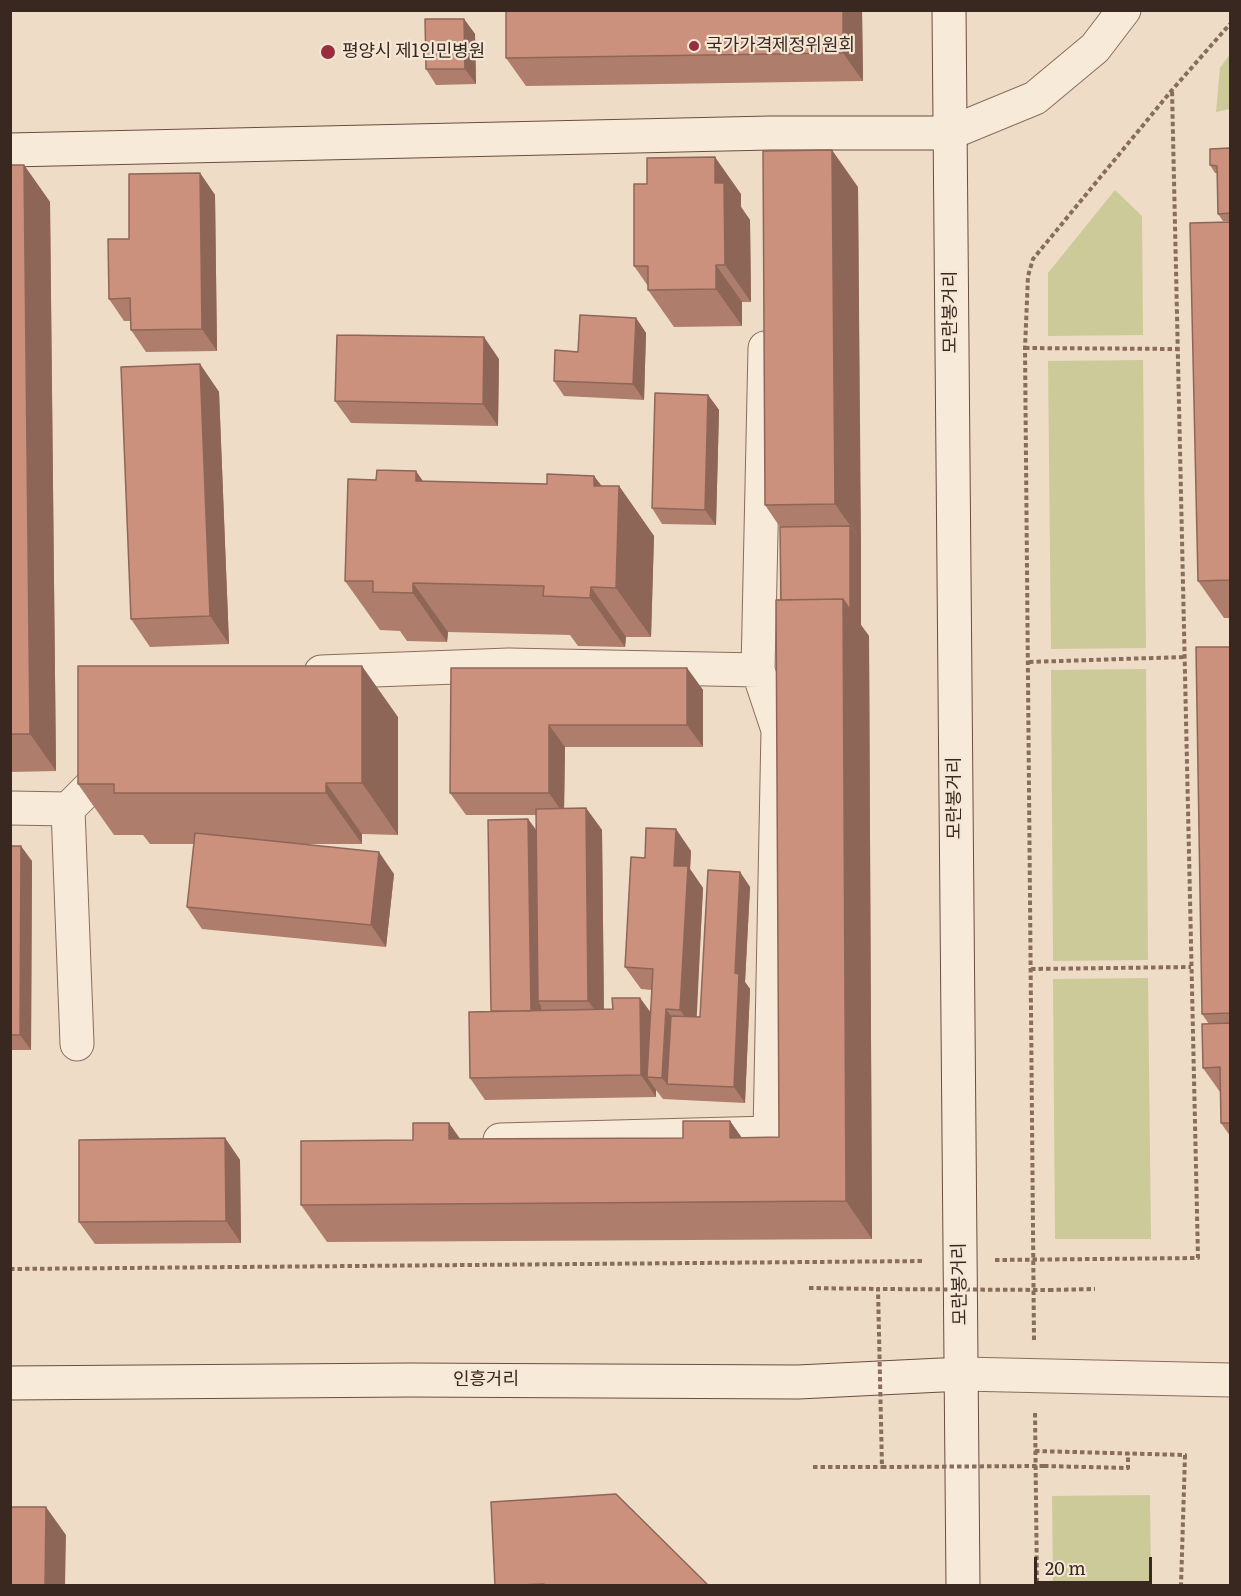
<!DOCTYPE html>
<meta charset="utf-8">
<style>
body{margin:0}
#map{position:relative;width:1241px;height:1596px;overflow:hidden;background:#eedcc6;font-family:Literata,serif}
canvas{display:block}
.frame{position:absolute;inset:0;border:12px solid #39281f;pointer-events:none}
.scale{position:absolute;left:1034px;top:1557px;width:118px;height:27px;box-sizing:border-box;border:3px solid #39281f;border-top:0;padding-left:8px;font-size:18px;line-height:21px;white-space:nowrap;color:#39281f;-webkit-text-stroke:4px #f5e7d5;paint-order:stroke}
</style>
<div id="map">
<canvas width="1241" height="1596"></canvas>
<div class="frame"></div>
<div class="scale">20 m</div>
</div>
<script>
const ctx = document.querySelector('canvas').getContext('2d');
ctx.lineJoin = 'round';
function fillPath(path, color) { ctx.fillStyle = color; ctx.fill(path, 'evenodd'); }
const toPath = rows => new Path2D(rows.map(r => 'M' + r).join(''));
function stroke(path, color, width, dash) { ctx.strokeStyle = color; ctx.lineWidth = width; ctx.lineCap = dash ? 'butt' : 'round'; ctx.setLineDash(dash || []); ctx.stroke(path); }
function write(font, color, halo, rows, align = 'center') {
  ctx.font = font + ' Literata,"Noto Sans KR",serif'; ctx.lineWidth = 4.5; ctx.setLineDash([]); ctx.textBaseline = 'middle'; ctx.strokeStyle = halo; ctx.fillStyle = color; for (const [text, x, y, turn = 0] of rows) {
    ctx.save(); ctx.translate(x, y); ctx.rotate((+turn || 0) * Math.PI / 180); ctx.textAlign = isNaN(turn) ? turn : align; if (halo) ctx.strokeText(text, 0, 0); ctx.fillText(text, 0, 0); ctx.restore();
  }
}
fillPath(toPath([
 [1230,54,1230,109,1216,112,1220,68],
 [1115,190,1142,216,1143,335,1048,336,1048,273],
 [1143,360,1146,648,1051,649,1048,361],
 [1146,669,1148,960,1053,961,1051,670],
 [1148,978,1151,1239,1055,1239,1053,979],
 [1150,1495,1151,1585,1053,1585,1052,1496]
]), '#ccca99');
const street = toPath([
 [950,133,1035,98,1095,48,1124,10],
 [321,672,509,665,758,670],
 [10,808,68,809],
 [77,1044,68,809,97,780,102,752],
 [500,1140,770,1133,778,730,758,670,765,348],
 [962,1374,1230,1380]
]);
const secondary = toPath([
 [949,10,963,1586],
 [10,150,770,133,950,133],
 [10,1383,410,1380,798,1382,962,1374]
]);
stroke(street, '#896d5c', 35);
stroke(secondary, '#6a4e3f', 35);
stroke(toPath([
 [1025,348,1178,349],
 [1029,662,1184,657],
 [1031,969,1191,967],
 [995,1260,1198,1258,1172,90],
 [10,1269,925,1261],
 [809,1288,878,1289],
 [1049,1290,1095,1289],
 [1034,1340,1025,348,1028,276,1033,259,1172,90,1230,24],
 [1035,1413,1037,1586],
 [1035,1451,1185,1455,1181,1586],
 [1044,1466,1128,1468,1128,1453],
 [813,1467,882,1467]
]), '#896d5c', 4, [4.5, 3]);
stroke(street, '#f8ead9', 33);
stroke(secondary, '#f8ead9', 33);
stroke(toPath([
 [1044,1466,882,1467,878,1289,1049,1290]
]), '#896d5c', 4, [4.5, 3]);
fillPath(toPath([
 [506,10,862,10,863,81,526,86,506,58],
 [464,19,475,34,476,84,436,85,426,69],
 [1230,148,1230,221,1223,221,1218,214,1217,173,1215,173,1210,165],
 [10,165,24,165,50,202,56,771,10,772],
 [200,173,215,195,217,351,146,352,131,330,130,321,124,321,109,299,129,239],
 [647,184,741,194,741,207,750,220,751,302,742,302,742,326,674,327,648,290,648,286,634,266],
 [858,187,861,625,869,636,872,1239,327,1242,301,1205,413,1140,683,1138,730,1121,742,1138,779,1137,780,527,765,505],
 [1230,222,1230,618,1224,618,1198,581],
 [636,318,646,333,644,400,564,396,554,381,578,352],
 [499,359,498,426,351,423,335,401],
 [200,364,219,392,229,644,150,647,131,619],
 [708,395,719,410,716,525,662,524,652,508],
 [594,476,602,486,619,486,654,536,651,637,626,637,625,647,578,646,570,635,448,632,447,642,407,641,400,631,380,630,345,581,424,481,547,484],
 [1230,647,1230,1136,1221,1123,1220,1092,1203,1068,1209,1024,1202,1014],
 [451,668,687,668,703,690,703,747,565,747,564,809,586,808,602,830,604,1009,613,1009,640,998,651,1013,652,990,641,989,625,967,645,858,691,851,690,869,703,888,696,1017,700,1017,740,872,750,887,745,982,750,989,745,1103,663,1099,656,1090,656,1097,485,1100,470,1078,491,1011,528,819,536,830,536,815,466,815,450,793],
 [398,717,398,835,362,834,362,844,301,844,394,874,386,947,202,929,187,907,194,844,150,844,143,835,114,835,78,784],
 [10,846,32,861,31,1050,10,1050],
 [225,1138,240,1160,241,1243,95,1244,79,1222]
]), '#af7d6b');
fillPath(toPath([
 [843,10,862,10,863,81,843,53],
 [464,19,475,34,476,84,465,69],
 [832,150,858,187,861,541,835,504],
 [715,157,741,194,741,207,750,220,751,302,725,265,715,183],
 [24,165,50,202,56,771,30,734],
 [200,173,215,195,217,351,202,329],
 [716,265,742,302,742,326,716,289],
 [636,318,646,333,644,400,633,384],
 [484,337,499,359,498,426,483,404],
 [200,364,219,392,229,644,210,616],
 [708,395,719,410,716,525,705,510],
 [416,471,451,521,416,481],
 [594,476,618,510,619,486,654,536,651,637,616,588,594,486],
 [850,526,861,541,861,625,869,636,872,1239,846,1201,843,599],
 [413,583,448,632,447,642,413,593],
 [591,587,626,637,625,647,590,598],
 [362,666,398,717,398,835,362,783],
 [687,668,703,690,703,747,687,725],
 [549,725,565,747,564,815,549,793],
 [326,783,362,834,362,844,326,793],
 [586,808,602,830,604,1022,588,1001],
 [528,819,539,834,538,1001,541,1006,542,1033,531,1017],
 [676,829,691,851,690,869,703,888,696,1032,680,1010,674,866],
 [21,846,32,861,31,1050,20,1035],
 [379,852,394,874,386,947,371,925],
 [740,872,750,887,745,982,750,989,745,1103,734,1087,735,973],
 [640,998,656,1020,647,1077,656,1090,656,1097,641,1075],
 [666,1009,682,1031,667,1084,662,1078],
 [730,1121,756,1158,730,1138],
 [449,1123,475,1160,449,1139],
 [225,1138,240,1160,241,1243,226,1221],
 [46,1507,66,1535,65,1586,45,1586]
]), '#8e6657');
const building = toPath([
 [506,10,843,10,843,53,506,58,506,10],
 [425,19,464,19,465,69,426,69,425,19],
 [1230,148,1230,213,1218,214,1217,166,1210,165,1210,149,1230,148],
 [832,150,835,504,765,505,763,151,832,150],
 [715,157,715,183,724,183,725,265,716,265,716,289,648,290,648,266,634,266,634,184,647,184,647,158,715,157],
 [10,165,24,165,30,734,10,734,10,165],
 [200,173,202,329,131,330,130,298,109,299,108,239,129,239,129,174,200,173],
 [1230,222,1230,580,1198,581,1190,223,1230,222],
 [580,315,636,318,633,384,554,381,555,350,578,352,580,315],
 [337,335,484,337,483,404,335,401,337,335],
 [200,364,210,616,131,619,121,367,200,364],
 [655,393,708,395,705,510,652,508,655,393],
 [377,470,416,471,416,481,547,484,547,474,594,476,594,486,619,486,616,588,591,587,590,598,543,596,544,586,413,583,413,593,373,592,373,581,345,581,348,479,376,480,377,470],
 [850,526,850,610,843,599,781,600,780,527,850,526],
 [843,599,846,1201,301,1205,301,1141,413,1140,413,1123,449,1123,449,1139,683,1138,683,1121,730,1121,730,1138,779,1137,776,600,843,599],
 [1196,647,1230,647,1230,1013,1202,1014,1196,647],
 [78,666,362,666,362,783,326,783,326,793,114,793,114,784,78,784,78,666],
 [451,668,687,668,687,725,549,725,549,793,450,793,451,668],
 [586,808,588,1001,538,1001,536,809,586,808],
 [528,819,531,1011,491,1011,488,820,528,819],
 [646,828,676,829,674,866,688,866,680,1010,666,1009,662,1078,647,1077,653,969,625,967,631,857,645,858,646,828],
 [195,833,379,852,371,925,187,907,195,833],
 [10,846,21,846,20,1035,10,1035,10,846],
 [708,870,740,872,735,973,739,974,734,1087,667,1084,671,1016,700,1017,708,870],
 [612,998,640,998,641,1075,470,1078,469,1012,613,1009,612,998],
 [1230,1023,1230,1123,1221,1123,1220,1067,1203,1068,1202,1024,1230,1023],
 [225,1138,226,1221,79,1222,79,1140,225,1138],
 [616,1494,709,1586,546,1586,544,1584,495,1586,491,1502,616,1494],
 [10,1507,46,1507,45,1586,10,1586,10,1507]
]);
fillPath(building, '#cb917c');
stroke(building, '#8e6657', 1.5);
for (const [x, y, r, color] of [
 [694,46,6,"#972d3d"],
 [328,52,8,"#972d3d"]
]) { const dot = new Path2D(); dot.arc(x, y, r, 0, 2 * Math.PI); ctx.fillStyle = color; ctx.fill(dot); stroke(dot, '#f5e7d5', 2); }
write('18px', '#39281f', '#f5e7d5', [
 ["국가가격제정위원회",706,46],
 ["평양시 제1인민병원",342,52]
], 'left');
write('18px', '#39281f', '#f5e7d5', [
 ["모란봉거리",951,312,-90],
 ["모란봉거리",955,798,-90],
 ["모란봉거리",960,1284,-91],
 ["인흥거리",486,1380]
]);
</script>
